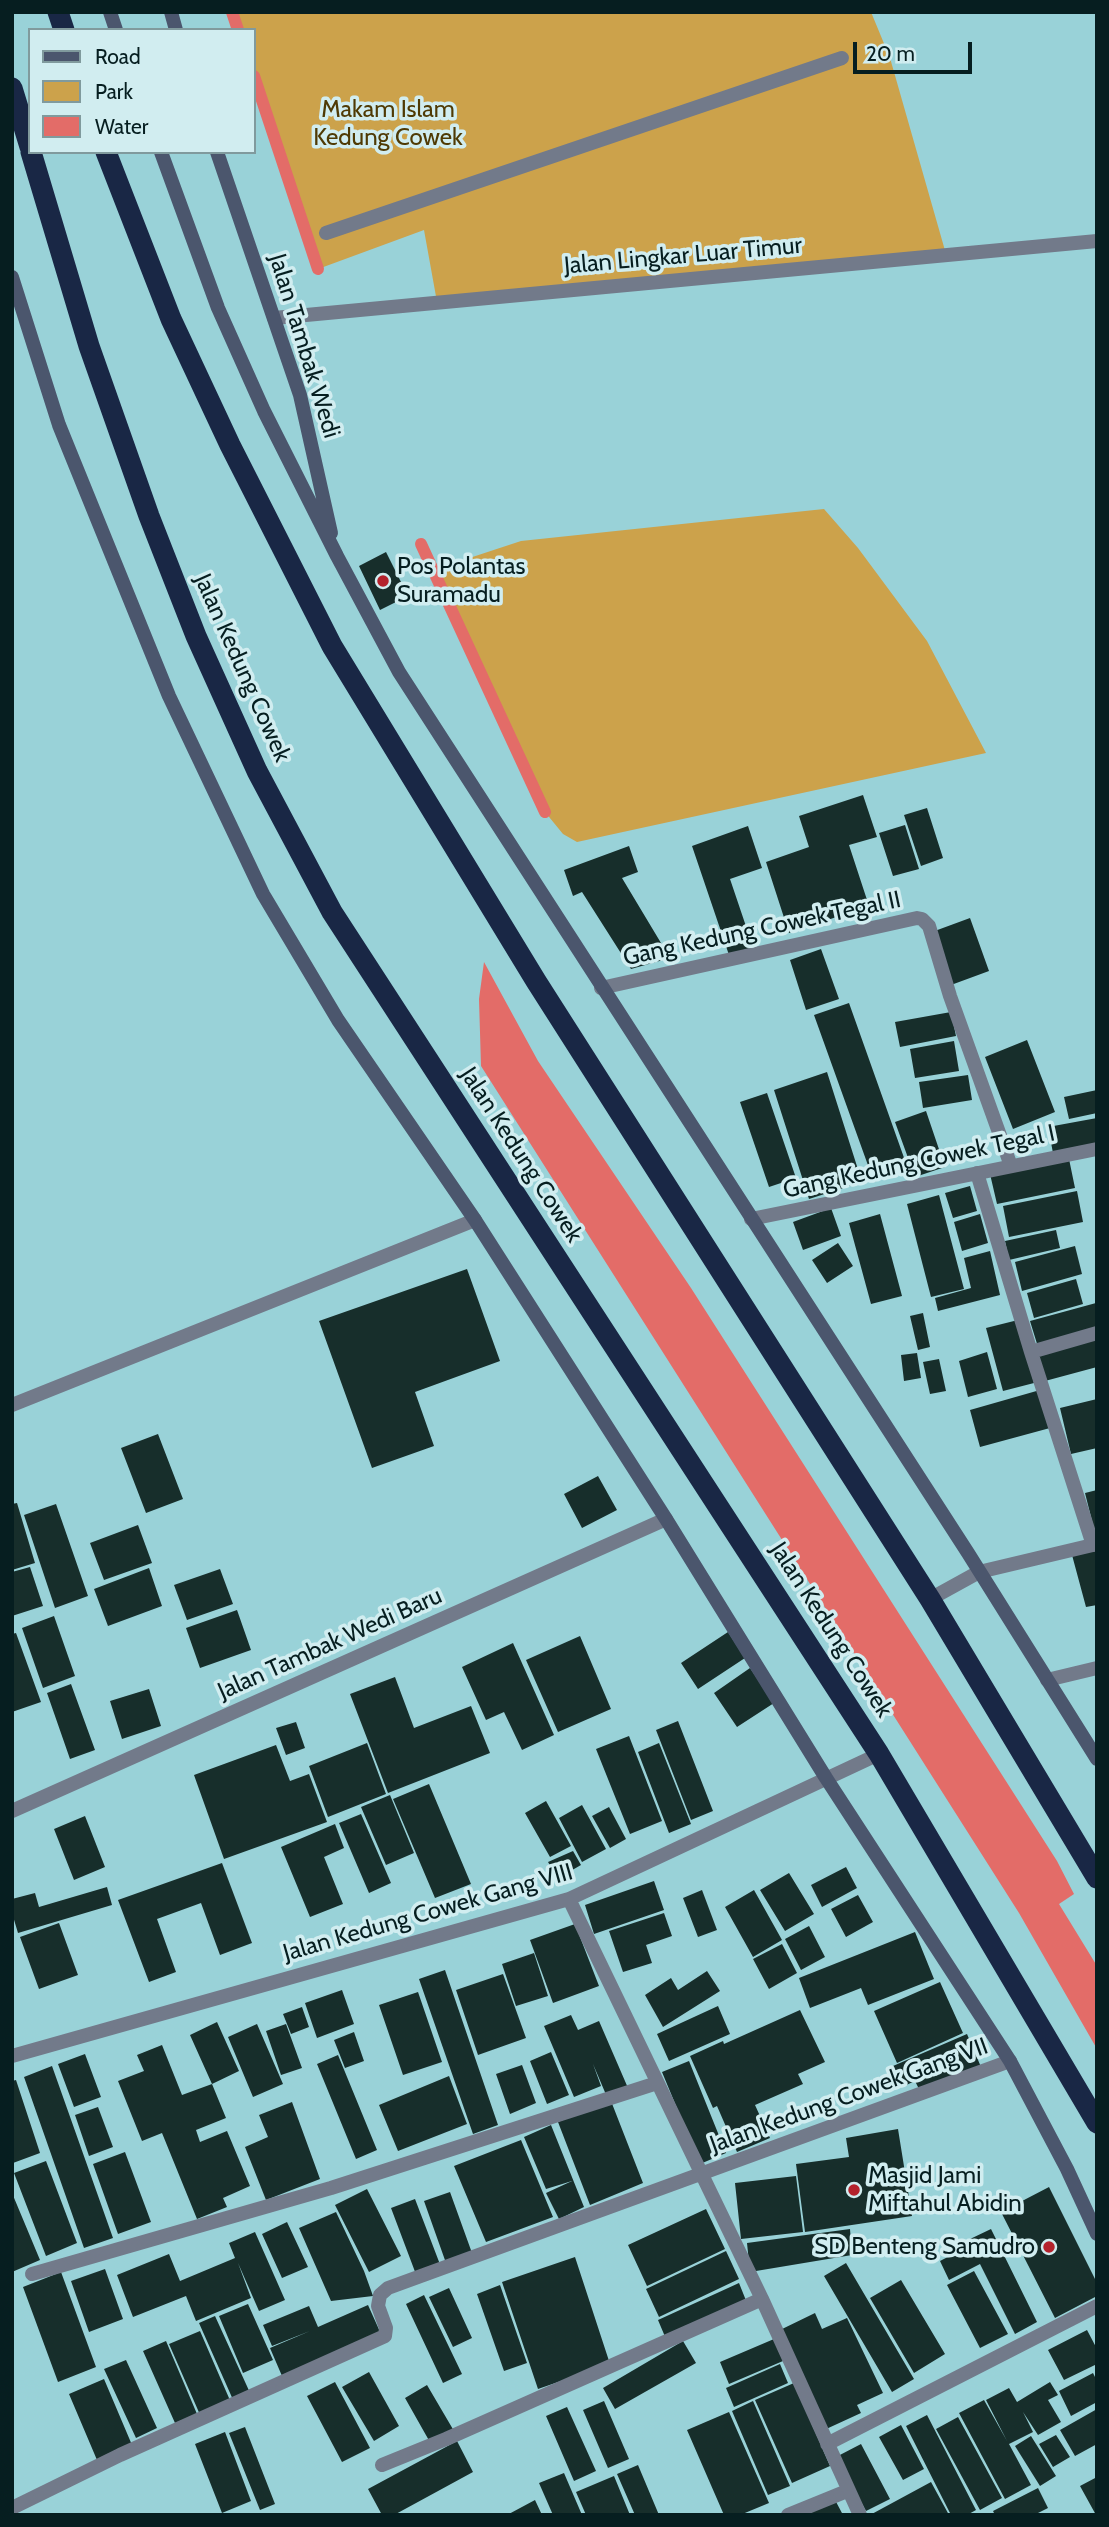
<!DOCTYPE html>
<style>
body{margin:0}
#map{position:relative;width:1109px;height:2527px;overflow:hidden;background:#99d2d8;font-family:Cabin,sans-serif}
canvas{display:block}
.frame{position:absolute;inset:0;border:14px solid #061e20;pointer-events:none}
.legend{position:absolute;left:28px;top:28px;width:228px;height:126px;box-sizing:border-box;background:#d1edf0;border:2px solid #809a9d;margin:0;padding:9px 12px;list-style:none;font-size:21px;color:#061e20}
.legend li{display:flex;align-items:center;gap:14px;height:35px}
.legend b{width:35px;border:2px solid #809a9d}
.scale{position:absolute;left:853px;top:42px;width:119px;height:32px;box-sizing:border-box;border:4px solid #061e20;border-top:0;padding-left:9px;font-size:21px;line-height:24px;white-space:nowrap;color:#061e20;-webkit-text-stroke:5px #d1edf0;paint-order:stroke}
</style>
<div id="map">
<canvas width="1109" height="2527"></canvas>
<div class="frame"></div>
<ul class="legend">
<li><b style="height:9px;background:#4b566d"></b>Road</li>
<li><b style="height:19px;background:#cca24b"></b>Park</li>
<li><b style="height:19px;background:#e36c68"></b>Water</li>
</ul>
<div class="scale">20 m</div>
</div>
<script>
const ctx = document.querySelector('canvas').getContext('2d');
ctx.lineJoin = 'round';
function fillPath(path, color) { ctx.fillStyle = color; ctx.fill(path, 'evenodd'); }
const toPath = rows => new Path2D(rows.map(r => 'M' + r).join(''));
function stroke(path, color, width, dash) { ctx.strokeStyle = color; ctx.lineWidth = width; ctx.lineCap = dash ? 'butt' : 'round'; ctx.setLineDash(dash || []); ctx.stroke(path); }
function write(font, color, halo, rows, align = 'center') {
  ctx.font = font + ' Cabin,sans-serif'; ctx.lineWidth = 7; ctx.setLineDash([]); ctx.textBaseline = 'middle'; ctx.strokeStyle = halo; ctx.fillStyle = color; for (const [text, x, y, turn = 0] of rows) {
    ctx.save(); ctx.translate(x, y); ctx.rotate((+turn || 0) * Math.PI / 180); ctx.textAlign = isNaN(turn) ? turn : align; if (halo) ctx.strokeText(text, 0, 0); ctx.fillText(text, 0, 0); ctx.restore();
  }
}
fillPath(toPath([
 [232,12,871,12,890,58,946,254,437,302,424,230,318,269,254,76,254,30,238,30],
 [824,509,858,548,927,641,986,753,577,842,563,834,545,812,433,570,521,541]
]), '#cca24b');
fillPath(toPath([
 [484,962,538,1061,691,1288,1057,1861,1074,1894,1059,1904,1097,1966,1097,2049,1019,1913,481,1066,479,999]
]), '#e36c68');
stroke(toPath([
 [232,12,238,30],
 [254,76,318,269],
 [421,544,545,812]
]), '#e36c68', 12);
fillPath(toPath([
 [386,552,408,596,380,610,359,566],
 [863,795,877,837,849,845,869,906,789,933,766,862,809,847,799,816],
 [927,808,943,858,921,866,904,815],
 [905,825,919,869,893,876,879,833],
 [748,826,762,868,730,879,753,947,729,955,692,846],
 [629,846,638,872,622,878,670,958,631,969,582,892,573,896,564,870],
 [970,918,989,971,951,985,932,932],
 [821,949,839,999,806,1010,790,960],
 [849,1003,908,1169,874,1182,814,1015],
 [951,1012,956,1036,900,1047,895,1022],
 [1027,1040,1055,1112,1013,1129,985,1057],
 [954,1041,959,1071,915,1078,910,1049],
 [827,1072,862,1182,809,1199,774,1090],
 [968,1075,972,1100,923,1108,919,1082],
 [1097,1090,1097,1113,1069,1119,1064,1097],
 [767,1093,796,1178,769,1187,740,1102],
 [926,1111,945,1167,915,1177,895,1122],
 [1097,1118,1097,1144,1053,1153,1048,1127],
 [1069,1159,1075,1188,997,1204,990,1174],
 [970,1186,977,1211,953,1218,945,1193],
 [1077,1191,1083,1222,1009,1237,1003,1206],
 [939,1195,964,1289,931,1297,907,1204],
 [831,1208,841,1236,803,1250,793,1222],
 [880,1214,902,1296,871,1304,849,1223],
 [980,1214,988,1243,962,1251,954,1222],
 [1056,1230,1060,1248,1009,1260,1005,1241],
 [838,1243,853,1266,827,1283,812,1260],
 [1075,1246,1082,1274,1022,1291,1015,1262],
 [990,1251,1000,1295,938,1311,935,1298,971,1288,964,1258],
 [467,1269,500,1361,415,1392,434,1446,372,1468,319,1321],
 [1076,1279,1083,1304,1034,1318,1027,1293],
 [1096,1303,1097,1331,1038,1347,1030,1321],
 [923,1313,930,1347,918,1350,910,1316],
 [1018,1320,1034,1383,1003,1391,986,1328],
 [1097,1337,1097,1367,1045,1381,1038,1353],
 [987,1352,997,1389,968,1397,959,1361],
 [917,1353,921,1378,904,1381,901,1355],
 [939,1359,946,1391,930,1394,923,1362],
 [1040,1390,1050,1428,980,1447,970,1410],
 [1097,1399,1097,1448,1071,1454,1060,1408],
 [158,1434,183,1499,146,1513,121,1448],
 [598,1476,617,1510,582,1528,564,1494],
 [1097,1490,1097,1537,1096,1537,1085,1493],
 [17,1503,35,1563,12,1570,12,1504],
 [56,1504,88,1596,55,1608,24,1515],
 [138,1525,152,1563,104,1580,90,1543],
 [1097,1550,1097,1605,1086,1607,1072,1555],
 [30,1567,43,1606,12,1616,12,1572],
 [149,1568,162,1606,108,1626,94,1589],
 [220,1569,233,1604,187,1620,174,1585],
 [237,1610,251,1650,200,1668,186,1628],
 [54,1616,75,1676,43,1688,22,1628],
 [728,1632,745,1658,698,1689,681,1663],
 [16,1633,41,1702,12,1712,12,1634],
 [580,1636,611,1709,558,1732,526,1660],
 [513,1643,554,1735,522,1750,504,1712,486,1720,462,1667],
 [750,1668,774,1703,737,1727,714,1693],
 [395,1677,414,1728,471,1706,490,1753,388,1793,350,1694],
 [71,1684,95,1750,70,1759,47,1693],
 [149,1689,161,1726,122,1739,110,1701],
 [678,1721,713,1811,691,1820,656,1730],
 [296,1722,305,1748,286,1755,276,1728],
 [629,1736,662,1821,630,1834,596,1749],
 [367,1743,386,1794,328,1817,309,1766],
 [659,1743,691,1824,669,1833,638,1752],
 [276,1745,290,1781,309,1774,327,1822,224,1859,194,1775],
 [429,1784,471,1884,435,1898,393,1799],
 [390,1795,414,1853,386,1865,361,1807],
 [546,1801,571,1846,550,1857,525,1813],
 [582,1805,606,1849,582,1862,559,1818],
 [609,1807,626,1839,610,1848,592,1816],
 [361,1814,391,1883,369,1893,339,1823],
 [85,1816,105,1867,74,1880,54,1829],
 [335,1824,344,1848,324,1857,343,1904,310,1917,281,1847],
 [573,1851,581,1865,567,1873,564,1868,555,1874,548,1862],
 [222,1863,252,1943,220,1955,201,1903,157,1919,176,1972,149,1982,118,1900],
 [846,1867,857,1888,822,1907,811,1885],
 [789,1873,814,1914,785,1931,760,1890],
 [654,1881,664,1910,594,1934,585,1905],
 [107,1887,112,1905,18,1933,12,1913,12,1899,35,1893,39,1907],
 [702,1890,717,1930,698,1937,683,1898],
 [754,1890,782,1940,753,1957,725,1907],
 [858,1895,873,1922,846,1937,831,1909],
 [664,1913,672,1936,646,1945,652,1963,623,1972,609,1931],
 [59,1923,78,1975,39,1989,20,1937],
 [575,1924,599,1986,553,2003,530,1940],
 [809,1926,825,1957,801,1970,785,1939],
 [915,1932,934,1979,868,2005,861,1988,810,2008,799,1978],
 [782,1944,797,1973,769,1989,753,1959],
 [534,1953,548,1996,516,2006,502,1964],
 [445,1970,498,2125,473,2134,419,1979],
 [707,1971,720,1991,663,2027,645,1995,671,1978,678,1990],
 [503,1974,526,2038,478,2055,456,1990],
 [940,1982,963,2033,897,2063,874,2011],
 [342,1990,354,2024,317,2038,305,2003],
 [418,1992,442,2062,403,2075,379,2005],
 [718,2006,730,2034,669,2061,657,2034],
 [302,2007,309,2027,291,2034,283,2014],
 [800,2010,825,2062,798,2074,803,2084,755,2105,770,2138,737,2152,717,2106,713,2108,690,2056,723,2041,724,2044],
 [571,2015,578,2030,599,2021,628,2088,607,2097,593,2064,601,2086,574,2097,544,2026],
 [217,2022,239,2071,212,2084,190,2035],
 [257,2024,283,2084,253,2097,228,2037],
 [286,2024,302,2068,281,2075,266,2031],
 [354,2032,364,2061,345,2068,334,2040],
 [967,2034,981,2067,921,2093,915,2081,902,2087,893,2066],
 [162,2045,182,2095,212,2084,226,2118,196,2130,200,2142,227,2131,250,2186,223,2198,227,2207,197,2219,162,2133,142,2141,118,2081,144,2071,137,2055],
 [551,2052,569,2095,547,2104,530,2061],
 [85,2054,101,2097,74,2107,58,2064],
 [338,2055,377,2150,356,2159,317,2064],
 [689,2061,726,2153,700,2164,662,2072],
 [522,2065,536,2103,510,2114,496,2074],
 [52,2066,113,2238,84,2248,24,2077],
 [449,2076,467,2124,398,2151,379,2105],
 [16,2080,40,2153,13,2163,12,2081],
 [611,2101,643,2183,590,2205,558,2122],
 [292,2102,320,2179,266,2200,245,2147,268,2137,259,2115],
 [98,2107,113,2147,89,2156,75,2115],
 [551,2125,584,2207,559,2219,546,2193,572,2181,546,2189,524,2137],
 [898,2129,912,2216,805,2232,796,2164,849,2157,846,2138],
 [521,2140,553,2217,486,2242,454,2166],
 [125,2152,151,2222,118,2234,93,2164],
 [46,2161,77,2243,46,2256,14,2173],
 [796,2176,803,2232,741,2239,735,2183],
 [1049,2187,1097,2283,1097,2296,1055,2318,1001,2212],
 [367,2189,401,2256,369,2272,335,2205],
 [450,2192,472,2253,446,2263,424,2201],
 [12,2193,40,2260,12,2272],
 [415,2199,441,2267,417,2277,391,2208],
 [706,2209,725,2249,647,2286,628,2245],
 [336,2212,364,2271,373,2296,331,2301,299,2228],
 [287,2222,308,2267,282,2278,262,2234],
 [850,2229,852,2255,750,2272,747,2243],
 [991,2229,1037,2322,1015,2334,980,2264,949,2280,940,2261,971,2245,968,2240],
 [255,2232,285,2300,259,2311,238,2263,251,2298,196,2321,186,2296,133,2317,117,2275,169,2254,180,2281,235,2258,229,2243],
 [726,2251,739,2279,659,2317,646,2289],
 [575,2257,610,2364,538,2389,502,2282],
 [846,2263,914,2379,892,2392,824,2276],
 [105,2269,123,2319,89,2332,71,2281],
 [974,2271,1008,2334,980,2348,947,2285],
 [61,2272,96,2367,58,2382,23,2287],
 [901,2280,945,2354,914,2373,870,2298],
 [739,2283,747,2303,666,2339,658,2320],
 [500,2285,527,2363,504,2371,477,2294],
 [449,2288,472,2338,453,2347,429,2297],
 [424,2295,462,2374,443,2383,406,2304],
 [248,2304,273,2360,243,2373,219,2316],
 [368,2305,381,2334,282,2376,270,2348,310,2331,272,2346,263,2325,309,2306,318,2327],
 [815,2313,822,2329,847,2318,883,2393,857,2405,861,2413,824,2430,778,2331],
 [215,2316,251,2395,234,2402,199,2323],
 [1087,2330,1097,2349,1097,2364,1064,2380,1048,2350],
 [200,2331,232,2405,201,2417,169,2344],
 [774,2339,783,2361,729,2384,720,2362],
 [166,2341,197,2414,175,2423,143,2351],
 [683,2341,696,2363,615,2409,603,2388],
 [126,2360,157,2428,136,2438,104,2369],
 [780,2364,788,2383,734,2407,726,2388],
 [369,2372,399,2426,374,2441,342,2387],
 [1093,2373,1097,2381,1097,2402,1071,2416,1059,2391],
 [104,2379,132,2445,97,2460,69,2394],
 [335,2382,370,2448,342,2462,307,2396],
 [1050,2382,1058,2395,1048,2400,1061,2422,1038,2435,1023,2412,1033,2432,1009,2444,1031,2485,1005,2499,959,2413,984,2400,1007,2441,986,2400,1009,2388,1017,2402],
 [794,2383,830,2466,792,2483,755,2400],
 [427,2385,454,2431,431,2444,405,2398],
 [604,2401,629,2459,608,2468,583,2410],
 [753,2401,790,2486,768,2495,732,2411],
 [567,2407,596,2471,574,2481,546,2416],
 [1097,2409,1097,2444,1075,2456,1060,2430],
 [729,2412,769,2503,740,2515,724,2515,687,2430],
 [927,2415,976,2510,967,2515,951,2515,906,2426],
 [958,2417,1002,2498,980,2510,936,2429],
 [901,2425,924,2469,903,2480,879,2437],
 [245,2427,275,2504,260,2510,229,2433],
 [225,2432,251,2501,222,2513,195,2444],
 [1056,2435,1070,2457,1053,2467,1039,2444],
 [1031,2436,1056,2476,1040,2486,1015,2446],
 [457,2441,473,2472,394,2515,382,2515,368,2489],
 [861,2444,890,2499,866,2511,836,2457],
 [638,2465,659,2515,635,2515,617,2474],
 [564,2473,582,2515,553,2515,539,2483],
 [614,2476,630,2515,586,2515,576,2492],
 [1097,2477,1097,2515,1096,2515,1080,2486],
 [931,2482,949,2515,870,2515],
 [1038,2488,1048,2508,1034,2515,995,2515,993,2511],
 [834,2498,843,2515,804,2515],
 [535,2500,542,2515,507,2515]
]), '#172e2b');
stroke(toPath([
 [326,233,842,58]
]), '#727a8a', 14);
stroke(toPath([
 [274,318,1097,241],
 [601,988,917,918,922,919,929,926,950,996,1011,1166],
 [977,1173,1031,1352,1093,1545],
 [751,1219,1097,1149],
 [1031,1352,1097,1333],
 [12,1405,475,1220],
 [930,1599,979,1572,1097,1544],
 [1047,1680,1097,1668],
 [12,1811,666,1519],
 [569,1899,762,2299,860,2515],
 [12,2056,569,1899,879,1754],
 [32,2274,331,2188,657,2083],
 [827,2444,1097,2306],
 [382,2465,446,2439,762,2299],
 [12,2508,120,2455,385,2336,386,2328,378,2306,380,2295,388,2288,1010,2061],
 [788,2515,847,2491]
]), '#727a8a', 14);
stroke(toPath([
 [110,12,116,30],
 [171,12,176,30],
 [161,152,218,308,264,411,337,556,399,672,968,1553,1097,1759],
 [217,152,300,395,331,533],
 [12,277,59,425,169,696,263,894,338,1020,475,1220,666,1519,826,1778,1010,2061,1067,2169,1097,2234]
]), '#4b566d', 14);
stroke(toPath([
 [58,12,64,30],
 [12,88,30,147],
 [31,152,89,346,149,516,196,636,257,771,332,912,879,1754,1097,2123],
 [106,152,171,319,230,445,332,646,536,981,930,1599,1097,1878]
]), '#192745', 21);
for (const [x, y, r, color] of [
 [383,581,7,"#b4222c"],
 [854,2190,7,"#b4222c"],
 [1049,2247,7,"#b4222c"]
]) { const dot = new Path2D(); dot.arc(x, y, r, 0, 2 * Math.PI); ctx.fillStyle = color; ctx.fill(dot); stroke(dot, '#d1edf0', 2.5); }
write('24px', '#4f3a04', '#d1edf0', [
 ["Makam Islam",388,110],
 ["Kedung Cowek",388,138]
]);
write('24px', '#061e20', '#d1edf0', [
 ["Jalan Lingkar Luar Timur",683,256,-5],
 ["Jalan Tambak Wedi",304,346,73],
 ["Jalan Kedung Cowek",242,668,66],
 ["Gang Kedung Cowek Tegal II",762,929,-12],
 ["Jalan Kedung Cowek",521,1155,57],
 ["Gang Kedung Cowek Tegal I",919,1162,-12],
 ["Jalan Kedung Cowek",831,1630,57],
 ["Jalan Tambak Wedi Baru",330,1644,-24],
 ["Jalan Kedung Cowek Gang VIII",428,1913,-16],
 ["Jalan Kedung Cowek Gang VII",849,2096,-20]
]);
write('24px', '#061e20', '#d1edf0', [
 ["Pos Polantas",397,567],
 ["Suramadu",397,595],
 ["Masjid Jami",868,2176],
 ["Miftahul Abidin",868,2204],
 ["SD Benteng Samudro",1035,2247,"right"]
], 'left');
</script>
